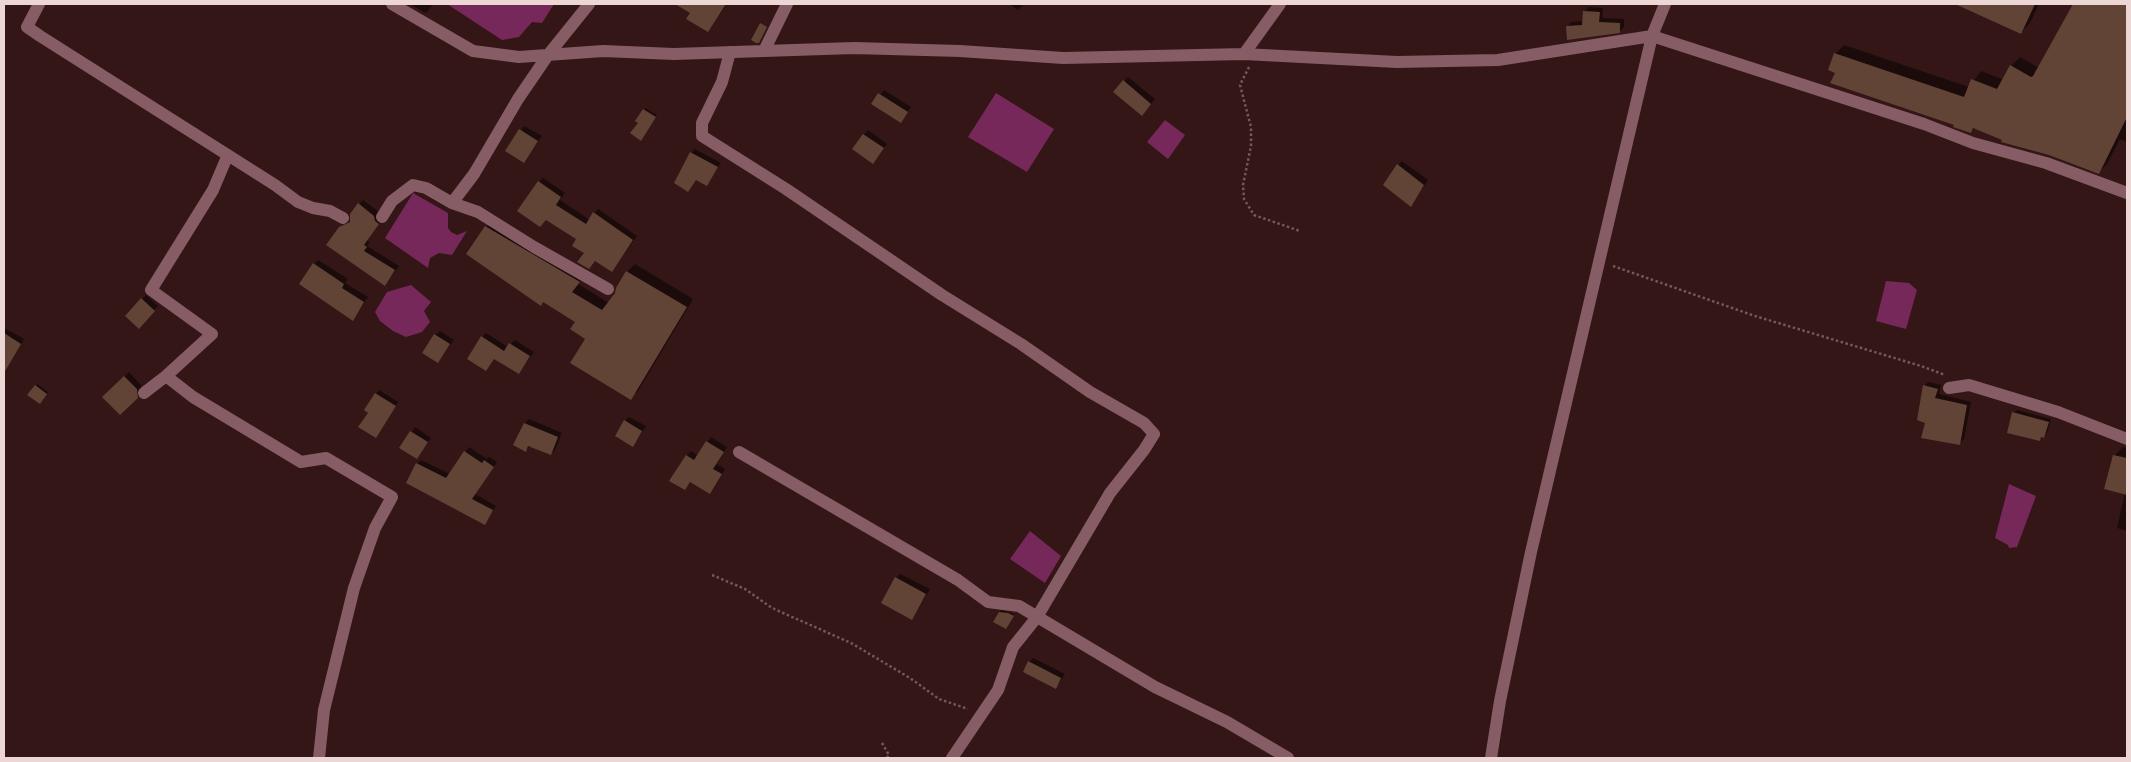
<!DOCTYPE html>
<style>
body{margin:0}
#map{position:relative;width:2131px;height:762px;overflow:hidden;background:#331615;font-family:"DejaVu Sans",sans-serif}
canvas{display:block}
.frame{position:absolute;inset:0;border:5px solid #ecd7d5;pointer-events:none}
</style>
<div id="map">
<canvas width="2131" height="762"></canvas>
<div class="frame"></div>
</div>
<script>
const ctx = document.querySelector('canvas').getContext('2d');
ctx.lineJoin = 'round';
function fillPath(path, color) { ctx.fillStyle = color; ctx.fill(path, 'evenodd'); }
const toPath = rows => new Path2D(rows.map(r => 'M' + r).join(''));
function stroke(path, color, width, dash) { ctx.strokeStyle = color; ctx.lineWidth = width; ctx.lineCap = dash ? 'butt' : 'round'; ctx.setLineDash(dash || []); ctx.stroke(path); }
fillPath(toPath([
 [447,4,554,4,542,23,532,22,519,37,502,40],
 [996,93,1054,129,1027,172,968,137],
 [1165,120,1185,135,1168,159,1147,142],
 [413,193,448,213,448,228,451,232,457,235,467,231,452,255,439,253,430,258,428,268,385,238],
 [1886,281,1909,283,1917,290,1906,329,1876,321],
 [411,285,431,302,424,311,430,322,422,332,406,337,393,331,380,321,375,312,387,292],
 [2009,484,2036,496,2017,547,2009,548,2008,545,1995,538],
 [1030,531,1061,556,1045,583,1010,559]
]), '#76285a');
fillPath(toPath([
 [410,4,433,4,426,13],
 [678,4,727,4,708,31,692,12],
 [1009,4,1024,4,1018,10],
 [1958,4,2039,4,2030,23,2021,32],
 [2074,4,2127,4,2127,142,2120,139,2107,164,2099,172,1975,128,1970,132,1836,72,1835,54,1844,45,1969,87,1981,71,2004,80,2011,66,2020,57,2039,68],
 [1589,7,1603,8,1602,18,1624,19,1624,27,1619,32,1567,27,1571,22,1583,21,1584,12],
 [1128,77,1155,99,1146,110,1124,81],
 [884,90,911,107,901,121,873,104],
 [645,108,657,115,643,137,640,122],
 [524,126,542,136,524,161,507,151],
 [868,130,887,144,873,162,864,135],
 [695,149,721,163,707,184,691,153],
 [1402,161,1428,180,1411,205,1398,165],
 [543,178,565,193,560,200,590,220,598,209,637,236,612,271,596,260,589,268,586,253,578,239,539,182],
 [363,200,378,211,379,217,382,220,367,240,370,242,367,246,399,266,385,285,340,228,351,220,359,204],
 [493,219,586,274,578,284,609,303,627,272,635,264,693,299,638,391,630,398,586,339,576,322,486,227],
 [318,260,348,279,345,283,368,297,353,319,314,264],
 [146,295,158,306,139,327,127,316],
 [4,328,24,339,9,362,4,359],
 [440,331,454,340,438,361,435,335],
 [486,333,508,347,515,340,534,352,519,373,495,358,486,370,482,337],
 [129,372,141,385,142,393,120,414,104,397],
 [1928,382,1941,385,1939,394,1971,402,1964,439,1960,443,1927,422,1924,386],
 [37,384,48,392,41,401,36,385],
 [379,390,398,402,376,437,369,412,376,394],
 [2017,410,2051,419,2047,433,2039,440,2014,413],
 [629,417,646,426,633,445,625,421],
 [529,419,562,433,555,450,551,454,530,446,526,450,515,445,525,423],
 [415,427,431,438,417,458,401,447],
 [711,437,727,447,717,464,725,469,714,488,709,492,691,481,685,489,671,480,687,455,691,451,698,456],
 [469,447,487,459,489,457,497,462,475,494,496,506,484,523,417,464,421,460,450,474],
 [2123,447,2127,448,2127,531,2117,528,2125,493,2106,488,2115,455],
 [900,574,930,589,912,618,896,578],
 [1002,610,1014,614,1007,626,1000,612],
 [1033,658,1065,674,1056,687,1029,662]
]), '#0007');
fillPath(toPath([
 [675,4,726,4,708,32,686,19,690,13],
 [1955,4,2035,4,2021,34],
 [2073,4,2127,4,2127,117,2099,174,2049,155,2001,142,2002,140,1973,128,1971,133,1953,127,1954,125,1830,83,1835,73,1828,70,1834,53,1964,97,1971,79,1997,89,2010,65,2031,77,2033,76],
 [1583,11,1600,12,1599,22,1620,23,1620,33,1567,40,1566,26,1582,25],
 [760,23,767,27,759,43,756,43,751,40],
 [1123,80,1151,104,1142,116,1113,92],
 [878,93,908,112,901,123,871,104],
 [643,109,656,117,641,141,630,133,638,123,635,121],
 [519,129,538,141,524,163,505,151],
 [863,134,884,148,873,164,852,149],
 [690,152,718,167,707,186,696,180,688,192,674,183],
 [1397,164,1424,185,1411,207,1383,185],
 [538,181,561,197,556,205,586,224,593,212,633,240,612,272,595,261,589,269,577,262,584,253,572,246,576,239,546,220,540,227,517,211],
 [358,203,374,216,375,221,379,224,364,245,367,247,364,251,395,270,385,286,326,245,339,227,350,222,350,214],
 [485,226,580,282,572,292,602,310,615,293,616,288,626,271,687,307,631,400,570,363,585,339,570,329,575,322,543,302,541,306,466,254],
 [313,263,344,284,342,288,364,302,353,321,299,284],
 [141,298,155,311,139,329,125,316],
 [4,333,21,344,4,373],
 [434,334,450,344,438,363,422,353],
 [481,336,504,351,509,343,530,356,519,374,494,359,486,371,467,359],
 [124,376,137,389,138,398,120,415,102,397],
 [35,385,47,394,40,404,27,395],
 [1923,385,1938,389,1935,398,1967,405,1960,445,1921,438,1925,423,1917,420],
 [375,393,396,406,376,438,358,427,368,413,364,410],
 [2012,412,2049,422,2044,438,2041,437,2040,441,2007,433],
 [624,420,642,431,633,447,615,436],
 [524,423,558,437,551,455,528,446,526,452,513,445],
 [410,431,428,442,417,459,399,448],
 [706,441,724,452,713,469,722,474,710,494,690,482,685,490,669,481,686,455,694,460],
 [464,451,482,463,484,460,494,467,472,499,493,510,485,525,406,483,416,463,446,478],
 [2113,455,2127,458,2126,475,2127,495,2104,489],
 [895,577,926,594,912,620,881,603],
 [999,612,1008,613,1014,616,1006,629,993,622],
 [1028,661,1061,678,1056,689,1023,672]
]), '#624437');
stroke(toPath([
 [1249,67,1240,85,1251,127,1251,146,1243,185,1244,199,1254,215,1300,231],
 [1613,266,1755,316,1921,366,1945,375],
 [712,575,745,589,772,608,851,643,910,678,939,699,968,709],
 [882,743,889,755,887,758]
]), '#735958', 2.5, [2.5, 2.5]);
stroke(toPath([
 [39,4,27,27,40,36,275,185,298,202,313,208,330,211,343,218],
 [392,4,473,51,519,57,603,51,674,54,854,48,960,51,1063,58,1244,54,1397,62,1498,60,1652,36,1924,124,1973,143,2046,163,2127,193],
 [764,51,787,4],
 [730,52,722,82,702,123,702,136,786,189,942,295,1021,344,1090,392,1144,423,1154,434,1144,450,1110,493,1037,617,1013,647,998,690,952,758],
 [1244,54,1280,4],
 [452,203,478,212,534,247,608,289],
 [382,217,392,201,413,185,426,188,452,203,474,174,518,99,548,55,589,4],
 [166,376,193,397,301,462,326,458,392,497,375,528,354,588,324,710,319,758],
 [1949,388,1969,385,2058,412,2127,439],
 [144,393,166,376,212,334,151,290,213,190,227,157],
 [739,452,958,580,988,602,1019,606,1155,687,1227,722,1288,758],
 [1491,758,1500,701,1531,552,1652,36,1665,4]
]), '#865c65', 12);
</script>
